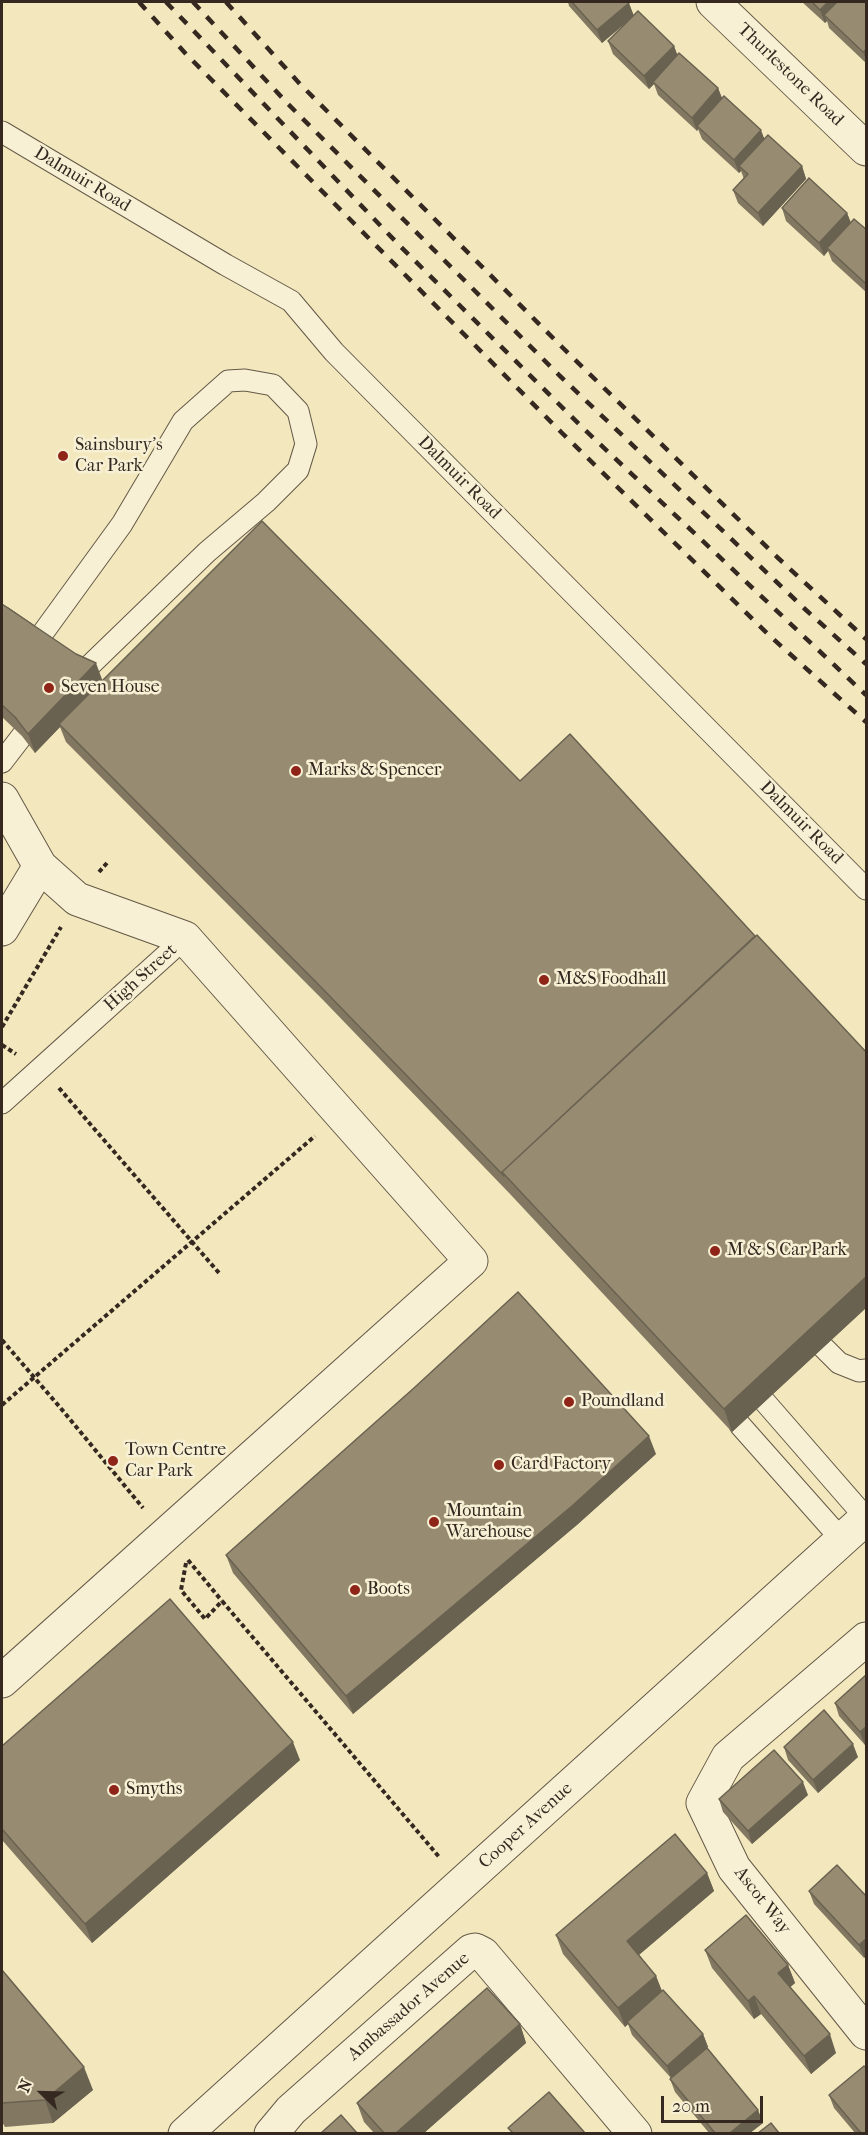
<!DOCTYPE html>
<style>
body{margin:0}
#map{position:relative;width:868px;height:2135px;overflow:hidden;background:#f3e8bd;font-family:"IM FELL French Canon",serif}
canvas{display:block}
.frame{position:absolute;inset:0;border:3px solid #342820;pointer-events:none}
.north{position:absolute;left:12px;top:2063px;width:60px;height:60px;-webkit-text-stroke:4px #f7f0d4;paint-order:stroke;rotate:293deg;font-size:16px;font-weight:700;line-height:24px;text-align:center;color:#342820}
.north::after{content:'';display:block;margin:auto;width:21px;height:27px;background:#342820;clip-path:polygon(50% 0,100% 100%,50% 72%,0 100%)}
.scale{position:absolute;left:661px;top:2096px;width:102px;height:27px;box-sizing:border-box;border:3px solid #342820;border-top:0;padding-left:8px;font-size:18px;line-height:21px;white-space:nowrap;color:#342820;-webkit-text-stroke:4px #f7f0d4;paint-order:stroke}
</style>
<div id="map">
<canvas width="868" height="2135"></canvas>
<div class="frame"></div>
<div class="north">N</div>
<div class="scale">20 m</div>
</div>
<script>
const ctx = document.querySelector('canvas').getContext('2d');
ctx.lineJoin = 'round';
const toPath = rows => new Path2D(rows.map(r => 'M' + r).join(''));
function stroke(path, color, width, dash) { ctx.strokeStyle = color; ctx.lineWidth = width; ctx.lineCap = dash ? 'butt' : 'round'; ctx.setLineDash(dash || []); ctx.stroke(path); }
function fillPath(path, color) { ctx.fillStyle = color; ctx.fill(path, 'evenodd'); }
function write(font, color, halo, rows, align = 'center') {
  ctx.font = font + ' "IM FELL French Canon",serif'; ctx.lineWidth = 5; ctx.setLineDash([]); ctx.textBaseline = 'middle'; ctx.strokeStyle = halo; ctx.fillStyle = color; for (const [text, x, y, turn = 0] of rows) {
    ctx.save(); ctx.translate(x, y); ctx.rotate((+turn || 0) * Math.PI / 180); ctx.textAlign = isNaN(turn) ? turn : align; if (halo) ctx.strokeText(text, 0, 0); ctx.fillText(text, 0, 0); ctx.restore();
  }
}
const service = toPath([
 [2,132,226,265,291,301,334,352,866,889],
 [2,617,37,641,122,524,183,421,228,381,245,380,273,385,298,411,306,444,298,470,266,502,207,552,83,672],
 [2,762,22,736],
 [2,1103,185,938],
 [823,1347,839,1363,859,1371,866,1370],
 [765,1402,866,1518],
 [740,1425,842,1540]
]);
const minor = toPath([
 [713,2,866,149],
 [2,799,40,866,77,899,185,938,471,1261,2,1681],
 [2,929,40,866],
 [866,1639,728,1757,703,1803,734,1868,866,2033],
 [185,2134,866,1518],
 [271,2134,291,2110,471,1951,475,1950,483,1954,635,2134]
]);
stroke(service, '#645847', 23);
stroke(minor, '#645847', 35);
stroke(toPath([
 [99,872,107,863],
 [2,1027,61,927],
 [2,1045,16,1054],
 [59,1088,219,1273],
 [2,1340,64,1412,143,1508],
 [2,1405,315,1136],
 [188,1560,222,1601],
 [186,1563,181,1590,205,1619,222,1601,440,1858]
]), '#342820', 4, [4.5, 3]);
stroke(service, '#f7f0d4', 21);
stroke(minor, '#f7f0d4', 33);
stroke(toPath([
 [139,2,186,54,562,433,771,637,866,722],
 [166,2,400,246,585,430,866,695],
 [193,2,288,104,560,376,806,610,866,664],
 [226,2,300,84,562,347,777,557,866,639]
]), '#342820', 4.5, [10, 10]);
fillPath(toPath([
 [568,2,628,2,633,15,674,46,677,55,718,88,722,98,764,139,802,166,806,179,763,226,738,203,733,190,744,179,741,171,739,173,702,139,698,129,697,131,658,95,654,84,649,89,613,54,608,41,629,20,602,43,569,6],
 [802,2,867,2,867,64,829,28,827,21,825,23],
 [782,208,847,213,851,223,867,230,867,293,832,261,828,251,824,256,786,221],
 [2,604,102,680,520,781,755,936,867,1053,867,1307,732,1432,511,1195,324,1001,66,742,60,727,35,753,22,736,2,717],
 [656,1454,578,1524,353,1714,233,1573,226,1555],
 [867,1674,867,1743,865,1745,839,1716,835,1703],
 [2,1746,300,1760,92,1943,2,1840],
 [784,1747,858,1757,818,1793,788,1760],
 [808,1795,752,1844,723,1812,719,1799],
 [837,1865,864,1958,814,1904,809,1891],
 [707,1873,714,1891,639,1955,656,1976,662,1991,703,2034,708,2047,707,2048,758,2110,763,2123,750,2133,709,2133,675,2092,670,2079,671,2078,632,2035,628,2024,625,2027,563,1954,556,1935],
 [705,1950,788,1965,795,1983,790,1987,836,2053,811,2074,761,2014,754,2019,712,1968],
 [2,1970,93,2090,53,2123,5,2127,2,2122],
 [520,2024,526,2043,424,2133,374,2133,364,2122,357,2103],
 [829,2095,867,2133,855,2133,834,2108]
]), '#827862');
fillPath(toPath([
 [828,2,845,2,824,15,827,21,825,23,820,10],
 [629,3,634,16,602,43,597,30],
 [674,46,679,59,649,89,644,76],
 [867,49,867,62,863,52],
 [718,88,723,101,697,126,698,129,697,131,692,118],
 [761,130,766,143,739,166,741,171,739,173,734,160],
 [802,166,806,179,763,226,758,213],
 [847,213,852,226,827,248,828,251,824,256,819,243],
 [96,663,103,682,59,724,60,727,35,753,28,734],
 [867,1276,867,1307,732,1432,724,1409],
 [649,1436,656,1454,578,1524,353,1714,346,1696],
 [867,1726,867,1743,865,1745,860,1732],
 [293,1742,300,1760,92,1943,85,1924],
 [853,1744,858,1757,818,1793,813,1780],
 [803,1782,808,1795,752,1844,748,1831],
 [707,1873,714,1891,634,1959,627,1941],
 [867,1938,867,1956,864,1958,859,1945],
 [788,1965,795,1983,785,1992,778,1973],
 [656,1976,663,1994,627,2022,628,2024,625,2027,618,2008],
 [754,1996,761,2014,754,2019,748,2001],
 [520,2024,526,2043,424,2133,396,2133],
 [703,2034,708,2047,671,2079,667,2066],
 [830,2034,836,2053,811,2074,804,2056],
 [84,2067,93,2090,53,2123,45,2100],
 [758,2110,763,2123,750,2133,730,2133]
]), '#6a6250');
const building = toPath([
 [572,2,628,2,629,3,597,30,572,2],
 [812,2,828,2,820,10,812,2],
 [837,2,867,2,867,49,863,52,824,15,837,2],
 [638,11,674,46,644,76,608,41,638,11],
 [679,53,718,88,692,118,653,82,679,53],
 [724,96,761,130,734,160,697,126,724,96],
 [768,135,802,166,758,213,733,190,748,174,739,166,768,135],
 [809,178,847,213,819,243,782,208,809,178],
 [854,219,867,230,867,280,865,283,827,248,854,219],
 [262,521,520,781,570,734,755,936,502,1172,504,1176,317,983,59,724,262,521],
 [2,604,76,654,96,663,28,734,15,717,2,705,2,604],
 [757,935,867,1053,867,1276,724,1409,502,1172,757,935],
 [518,1292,649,1436,572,1506,346,1696,226,1555,414,1388,518,1292],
 [170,1599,293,1742,85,1924,2,1829,2,1746,170,1599],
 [867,1674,867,1726,860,1732,835,1703,867,1674],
 [824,1710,853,1744,813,1780,784,1747,824,1710],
 [774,1750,803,1782,748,1831,719,1799,774,1750],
 [675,1834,707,1873,627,1941,656,1976,618,2008,556,1935,675,1834],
 [837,1865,867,1897,867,1938,859,1945,809,1891,837,1865],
 [746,1915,788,1965,778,1973,830,2034,804,2056,754,1996,748,2001,705,1950,746,1915],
 [2,1970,84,2067,45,2100,2,2103,2,1970],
 [487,1988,520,2024,396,2133,384,2133,357,2103,487,1988],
 [663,1990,703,2034,667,2066,627,2022,663,1990],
 [707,2048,758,2110,730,2133,715,2133,670,2079,707,2048],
 [864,2066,867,2068,867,2133,861,2133,829,2095,864,2066],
 [549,2092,585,2133,513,2133,508,2128,549,2092],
 [341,2115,357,2133,321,2133,341,2115],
 [771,2123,779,2133,758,2133,771,2123]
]);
fillPath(building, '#978c72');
stroke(building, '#6a6250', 1.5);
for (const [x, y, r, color] of [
 [63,456,6,"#8f2418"],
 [49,688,6,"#8f2418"],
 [296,771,6,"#8f2418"],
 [544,980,6,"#8f2418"],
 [715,1251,6,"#8f2418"],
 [569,1402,6,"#8f2418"],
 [113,1461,6,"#8f2418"],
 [499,1465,6,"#8f2418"],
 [434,1522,6,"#8f2418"],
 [355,1590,6,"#8f2418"],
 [114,1790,6,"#8f2418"]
]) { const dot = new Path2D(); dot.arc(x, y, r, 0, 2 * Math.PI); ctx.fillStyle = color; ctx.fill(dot); stroke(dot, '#f7f0d4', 2); }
write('18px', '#342820', '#f7f0d4', [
 ["Thurlestone Road",790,75,44],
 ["Dalmuir Road",82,180,31],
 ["Dalmuir Road",459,478,45],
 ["Dalmuir Road",801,823,45],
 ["High Street",141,978,-42],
 ["Cooper Avenue",526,1826,-42],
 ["Ascot Way",762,1901,52],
 ["Ambassador Avenue",409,2007,-41]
]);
write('18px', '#342820', '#f7f0d4', [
 ["Sainsbury's",75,446],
 ["Car Park",75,467],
 ["Seven House",61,688],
 ["Marks & Spencer",308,771],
 ["M&S Foodhall",556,980],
 ["M & S Car Park",727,1251],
 ["Poundland",581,1402],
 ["Town Centre",125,1451],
 ["Car Park",125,1472],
 ["Card Factory",511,1465],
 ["Mountain",446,1512],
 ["Warehouse",446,1533],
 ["Boots",367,1590],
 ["Smyths",126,1790]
], 'left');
</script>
